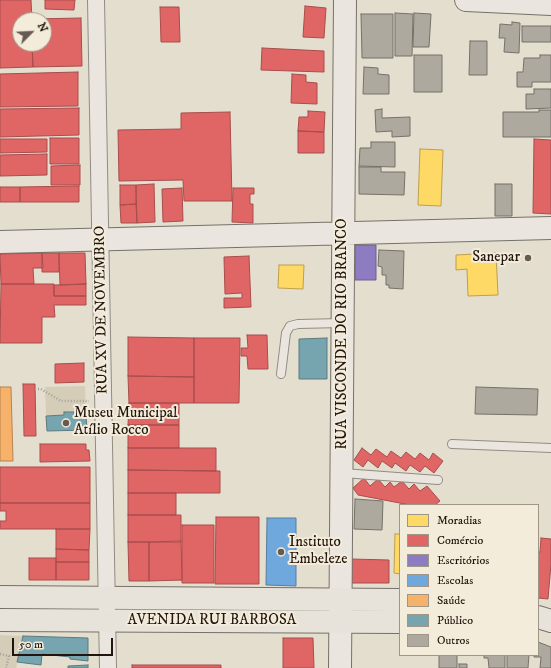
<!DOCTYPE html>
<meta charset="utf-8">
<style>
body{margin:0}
#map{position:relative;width:551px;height:668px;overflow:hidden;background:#e4decf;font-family:"IM FELL DW Pica",serif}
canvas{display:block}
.legend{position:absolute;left:399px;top:504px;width:140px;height:152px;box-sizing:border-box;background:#f3ecda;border:1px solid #9f9688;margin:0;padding:5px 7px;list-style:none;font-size:12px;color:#22140e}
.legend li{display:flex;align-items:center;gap:8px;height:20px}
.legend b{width:20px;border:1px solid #9f9688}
.north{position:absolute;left:12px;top:12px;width:40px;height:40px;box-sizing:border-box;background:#f3ecda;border:1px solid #9f9688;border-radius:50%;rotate:66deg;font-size:11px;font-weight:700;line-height:16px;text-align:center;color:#22140e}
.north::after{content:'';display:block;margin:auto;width:14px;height:18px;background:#665b52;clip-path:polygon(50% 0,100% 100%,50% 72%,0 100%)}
.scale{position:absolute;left:12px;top:638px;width:101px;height:18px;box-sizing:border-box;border:2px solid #22140e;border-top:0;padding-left:5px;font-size:12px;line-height:14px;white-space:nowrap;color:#22140e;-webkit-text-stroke:3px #f3ecda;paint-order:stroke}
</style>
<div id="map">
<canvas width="551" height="668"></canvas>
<ul class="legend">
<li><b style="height:11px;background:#ffd966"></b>Moradias</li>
<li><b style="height:11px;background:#e06666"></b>Comércio</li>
<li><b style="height:11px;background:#8e7cc3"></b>Escritórios</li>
<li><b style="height:11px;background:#6fa8dc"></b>Escolas</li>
<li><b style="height:11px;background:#f6b26b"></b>Saúde</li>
<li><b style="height:11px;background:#76a5af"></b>Público</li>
<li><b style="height:11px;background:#aea99f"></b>Outros</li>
</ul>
<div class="north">N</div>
<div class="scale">50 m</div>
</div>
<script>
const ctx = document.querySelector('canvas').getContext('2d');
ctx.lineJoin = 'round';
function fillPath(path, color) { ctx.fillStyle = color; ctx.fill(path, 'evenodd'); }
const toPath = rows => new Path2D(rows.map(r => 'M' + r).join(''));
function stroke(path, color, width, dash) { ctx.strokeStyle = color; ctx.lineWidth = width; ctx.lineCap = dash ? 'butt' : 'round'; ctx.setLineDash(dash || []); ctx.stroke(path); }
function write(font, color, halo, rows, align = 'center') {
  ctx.font = font + ' "IM FELL DW Pica",serif'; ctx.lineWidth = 4; ctx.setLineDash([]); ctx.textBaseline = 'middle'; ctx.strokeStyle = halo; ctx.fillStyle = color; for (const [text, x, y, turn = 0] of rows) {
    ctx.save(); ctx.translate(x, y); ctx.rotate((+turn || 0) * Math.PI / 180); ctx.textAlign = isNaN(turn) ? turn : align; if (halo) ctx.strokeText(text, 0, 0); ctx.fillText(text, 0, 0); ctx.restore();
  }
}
fillPath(toPath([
 [85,386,86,415,74,415,73,412,64,412,64,415,46,416,45,387],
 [0,635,23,636,16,668,0,668]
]), '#d6cdb9');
const homes = toPath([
 [420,149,443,150,441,206,418,205,420,149],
 [496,253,498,295,468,296,467,269,456,270,456,255,496,253],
 [279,265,304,265,303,289,278,288,279,265],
 [395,534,400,534,400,574,394,573,395,534]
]);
fillPath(homes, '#ffd966');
stroke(homes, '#bd9e4c', 1);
const shops = toPath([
 [0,0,31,0,32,20,20,20,20,44,32,44,33,67,0,68,0,0],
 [45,0,75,0,74,10,45,9,45,0],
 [305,6,326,8,324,38,303,37,305,6],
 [160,7,179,7,180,42,161,42,160,7],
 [81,18,82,66,33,67,32,44,44,44,44,20,32,19,81,18],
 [262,48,324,51,324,72,261,70,262,48],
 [78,72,78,106,0,107,0,74,78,72],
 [292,74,306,75,306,82,317,83,317,104,291,103,292,74],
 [79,108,79,135,0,137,0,109,79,108],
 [308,111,325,112,324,132,298,131,299,117,308,117,308,111],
 [230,112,232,201,184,201,183,180,119,181,118,130,181,129,181,113,230,112],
 [298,131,324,132,324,153,298,153,298,131],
 [50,138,79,138,79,164,50,164,50,138],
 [0,139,47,139,47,152,0,153,0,139],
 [534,139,551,140,551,214,533,213,534,139],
 [47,154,47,175,0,176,0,155,47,154],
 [80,165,80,185,51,185,51,166,80,165],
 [154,184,155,222,137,223,136,185,154,184],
 [120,185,136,185,136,204,120,205,120,185],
 [79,186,79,202,20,202,20,187,79,186],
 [0,187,20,187,20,202,0,202,0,187],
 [182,188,183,221,163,222,162,189,182,188],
 [233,188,254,188,254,194,250,194,250,204,253,204,253,223,232,222,233,188],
 [136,204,137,223,121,223,120,205,136,204],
 [42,253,43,268,33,268,34,284,1,284,0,254,42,253],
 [42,253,59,253,59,272,42,272,42,253],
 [59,253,85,253,86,284,60,285,59,253],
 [249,256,251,307,224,308,224,298,242,298,242,293,225,294,224,257,249,256],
 [1,284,54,284,54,296,86,296,86,305,54,305,55,317,42,317,42,343,0,343,1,284],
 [86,284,86,296,54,296,54,285,86,284],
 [247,335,267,335,268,369,248,369,247,356,241,356,241,348,248,348,247,335],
 [128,337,194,338,194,377,128,376,128,337],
 [194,338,240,338,239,403,194,403,194,338],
 [84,363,84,382,55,383,55,364,84,363],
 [128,376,194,377,194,403,129,403,128,376],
 [23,384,35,384,36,436,24,436,23,384],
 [129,403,179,403,179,425,128,425,129,403],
 [128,425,179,425,179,448,128,448,128,425],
 [40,444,86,444,86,450,89,450,90,461,40,462,40,444],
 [128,448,216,448,216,471,128,470,128,448],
 [362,448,371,455,376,449,387,457,391,451,401,458,406,452,415,459,420,453,429,460,433,453,443,461,434,473,425,466,420,472,410,465,406,471,395,463,392,468,382,461,378,468,368,460,363,467,354,460,362,448],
 [0,467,90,467,90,503,0,503,0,467],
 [128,470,220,471,220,493,128,493,128,470],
 [364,478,370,486,378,479,385,487,390,482,394,487,402,481,409,489,414,484,420,491,427,486,440,501,435,505,410,505,358,495,353,488,364,478],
 [128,493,176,493,176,515,128,515,128,493],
 [0,503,90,503,90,529,0,529,0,521,6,521,6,511,0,511,0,503],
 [128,515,181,515,181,542,128,542,128,515],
 [216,517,259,517,259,584,215,584,216,517],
 [182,525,214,525,214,583,182,583,182,525],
 [56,529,90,529,89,550,56,549,56,529],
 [541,538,551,539,551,564,548,599,538,598,538,552,540,552,541,538],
 [181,541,182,580,149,581,149,542,181,541],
 [128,542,149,542,149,581,129,581,128,542],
 [56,549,89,550,89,562,56,562,56,549],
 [29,558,56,558,56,580,29,580,29,558],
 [351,559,389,560,389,583,351,583,351,559],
 [56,562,89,562,89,580,56,580,56,562],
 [283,638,313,638,314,668,283,668,283,638],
 [132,665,221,665,221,668,132,668,132,665]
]);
fillPath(shops, '#e06666');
stroke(shops, '#a74d4c', 1);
const offices = toPath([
 [355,245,376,245,376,280,355,280,355,245]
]);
fillPath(offices, '#8e7cc3');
stroke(offices, '#6e5d8d', 1);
const schools = toPath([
 [267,518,296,518,296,586,266,585,267,518]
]);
fillPath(schools, '#6fa8dc');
stroke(schools, '#587c9e', 1);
const health = toPath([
 [0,387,11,387,13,461,0,461,0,387]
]);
fillPath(health, '#f6b26b');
stroke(health, '#b6834f', 1);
const public = toPath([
 [327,338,327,379,299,379,299,339,327,338],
 [64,412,74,412,74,415,86,415,87,430,47,431,46,416,64,415,64,412],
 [23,636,88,638,88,661,70,659,70,657,42,654,41,665,17,662,23,636],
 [88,665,88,668,68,668,68,666,88,665]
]);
fillPath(public, '#76a5af');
stroke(public, '#5d7a7f', 1);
const building = toPath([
 [395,13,413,14,412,56,395,56,395,13],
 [414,13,431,14,429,47,413,47,414,13],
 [361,14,393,14,393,58,362,58,361,14],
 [512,22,520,23,519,53,504,52,505,38,499,38,500,24,512,25,512,22],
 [522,26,551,26,551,42,522,42,522,26],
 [470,41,487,41,487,75,469,75,470,41],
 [414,55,442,55,442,92,414,92,414,55],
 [540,55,551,55,551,82,532,82,532,87,517,87,517,72,523,72,524,58,540,58,540,55],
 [364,67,378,68,378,74,389,75,389,94,363,94,364,67],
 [534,89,551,89,551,108,526,109,526,94,534,94,534,89],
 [382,109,382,118,410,117,410,136,392,137,392,131,376,132,375,110,382,109],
 [539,110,551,110,551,137,503,137,503,112,539,112,539,110],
 [371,142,395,142,395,167,359,166,360,148,371,148,371,142],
 [359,167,381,167,381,172,405,172,404,195,359,194,359,167],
 [495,184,512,184,512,216,495,216,495,184],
 [379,250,404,251,403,289,389,288,389,285,386,285,386,275,382,275,382,267,378,266,379,250],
 [476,387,538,389,537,415,475,414,476,387],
 [355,499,383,501,382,530,354,529,355,499],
 [538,642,551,647,551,668,540,668,541,657,534,657,534,655,538,655,538,642],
 [439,655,457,655,457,668,439,668,439,655],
 [484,655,505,655,505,668,489,668,488,658,484,658,484,655],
 [507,655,529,655,528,668,507,668,507,655],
 [459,664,467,664,467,668,459,668,459,664]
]);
fillPath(building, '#aea99f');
stroke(building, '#757168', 1);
const lane = toPath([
 [281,374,286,333,290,326,298,324,342,323],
 [452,444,551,448],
 [343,473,438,480]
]);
const street = toPath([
 [96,0,108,668]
]);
const secondary = toPath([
 [466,0,551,4],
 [0,242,551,228],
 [340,668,345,0]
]);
const primary = toPath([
 [0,597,400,600],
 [538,617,551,621],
 [0,620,400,622]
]);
stroke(lane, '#918c83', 10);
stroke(street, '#918c83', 18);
stroke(secondary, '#757168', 24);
stroke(primary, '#757168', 24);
stroke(toPath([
 [35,389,41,389,61,401,89,401],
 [0,654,9,656,6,668]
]), '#a39f99', 2.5, [1, 2]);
stroke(lane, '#eae6df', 8);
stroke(street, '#eae6df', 16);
stroke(secondary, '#eae6df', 22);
stroke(primary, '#e7e3da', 22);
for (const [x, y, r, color] of [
 [528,258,4,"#665b52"],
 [66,423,4,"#665b52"],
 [281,552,4,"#665b52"]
]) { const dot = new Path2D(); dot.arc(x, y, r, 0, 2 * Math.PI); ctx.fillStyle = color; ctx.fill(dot); stroke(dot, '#f3ecda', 1.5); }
write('15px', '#22140e', '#f3ecda', [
 ["Sanepar",520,258,"right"],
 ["Museu Municipal",74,414],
 ["Atílio Rocco",74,431],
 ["Instituto",289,543],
 ["Embeleze",289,560]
], 'left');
write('15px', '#22140e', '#f3ecda', [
 ["RUA XV DE NOVEMBRO",102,310,-91],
 ["RUA VISCONDE DO RIO BRANCO",343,334,-90],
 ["AVENIDA RUI BARBOSA",212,621]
]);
</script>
